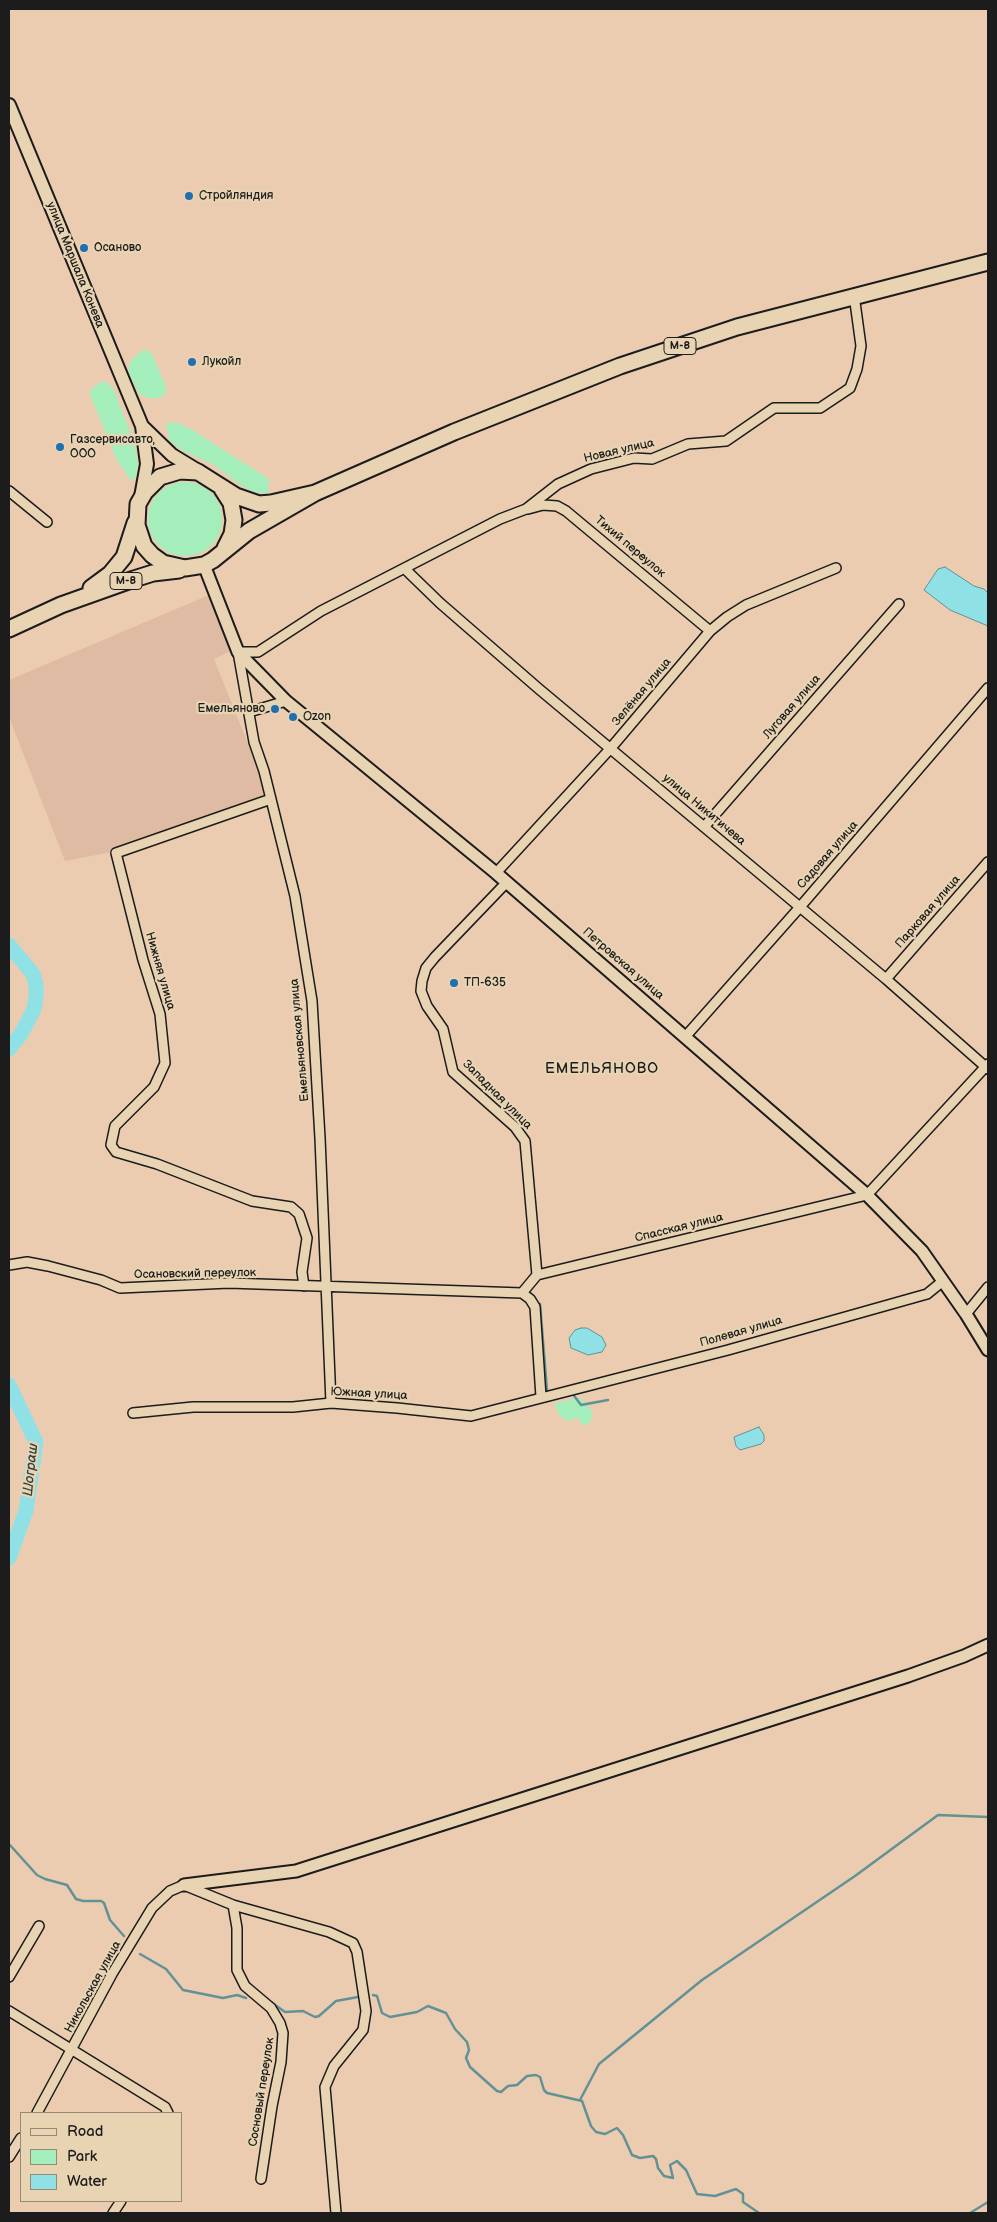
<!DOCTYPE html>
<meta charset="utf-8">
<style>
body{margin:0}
#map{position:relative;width:997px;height:2222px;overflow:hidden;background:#ecccb0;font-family:"Balsamiq Sans",sans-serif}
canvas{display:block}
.frame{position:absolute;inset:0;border:10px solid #1c1c1c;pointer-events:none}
.legend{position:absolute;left:20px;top:2112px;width:162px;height:90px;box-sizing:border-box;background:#e8d3b2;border:1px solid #968a76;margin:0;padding:6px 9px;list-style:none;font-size:15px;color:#1c1c1c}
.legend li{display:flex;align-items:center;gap:10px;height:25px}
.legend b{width:25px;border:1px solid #968a76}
</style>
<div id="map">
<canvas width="997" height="2222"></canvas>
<div class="frame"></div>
<ul class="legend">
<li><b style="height:6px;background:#e8d3b2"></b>Road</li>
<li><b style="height:14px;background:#a4eebc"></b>Park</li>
<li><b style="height:14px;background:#8fe1e5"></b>Water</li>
</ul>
</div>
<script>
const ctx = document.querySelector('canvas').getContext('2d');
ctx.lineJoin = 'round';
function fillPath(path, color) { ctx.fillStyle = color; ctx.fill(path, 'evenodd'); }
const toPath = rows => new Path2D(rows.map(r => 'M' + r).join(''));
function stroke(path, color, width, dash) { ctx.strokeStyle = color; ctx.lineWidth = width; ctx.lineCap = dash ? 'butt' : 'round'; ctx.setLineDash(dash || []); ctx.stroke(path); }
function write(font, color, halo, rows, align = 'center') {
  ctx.font = font + ' "Balsamiq Sans",sans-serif'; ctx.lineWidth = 4.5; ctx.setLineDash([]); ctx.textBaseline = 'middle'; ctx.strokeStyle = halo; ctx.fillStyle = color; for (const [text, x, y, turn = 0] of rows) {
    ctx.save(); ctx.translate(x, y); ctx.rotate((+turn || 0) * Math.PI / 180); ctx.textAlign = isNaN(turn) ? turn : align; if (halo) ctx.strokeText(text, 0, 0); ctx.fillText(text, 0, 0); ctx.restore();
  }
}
fillPath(toPath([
 [209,595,233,650,214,659,268,794,107,853,65,861,9,717,9,680]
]), '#dfbba3');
fillPath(toPath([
 [143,350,150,351,152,354,166,387,166,394,159,398,148,398,139,394,128,371,131,360],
 [101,382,106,382,113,388,134,442,138,463,136,476,131,481,116,458,90,395,90,390],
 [166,423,178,423,189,428,269,479,268,493,258,493,245,488,214,465,181,450,169,440],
 '148 519a37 37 0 1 1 74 0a37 37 0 1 1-74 0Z',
 [581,1398,591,1409,592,1419,588,1424,582,1425,578,1417,569,1421,566,1420,560,1416,555,1406,555,1403]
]), '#a4eebc');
const water = toPath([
 [945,567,974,586,984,589,988,593,988,626,950,610,924,590,938,569,945,567],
 [581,1328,587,1328,602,1337,606,1345,602,1352,588,1355,571,1348,569,1338,575,1330,581,1328],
 [759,1427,764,1435,764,1441,761,1444,740,1450,736,1446,734,1437,759,1427]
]);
fillPath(water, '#8fe1e5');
stroke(water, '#619295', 1);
stroke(toPath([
 [540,1304,547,1390],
 [572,1393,581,1405,608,1400],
 [9,1844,37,1875,45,1879,67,1885,76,1899,83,1901,101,1901,104,1903,110,1920,124,1936],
 [140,1954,166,1969,183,1990,223,1998,237,1995,246,1998],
 [373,1995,377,1996,382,2013,390,2017,417,2012,428,2006,446,2013,455,2029,467,2042,469,2050,466,2058,470,2067,497,2091,501,2092,508,2086,517,2085,527,2076,536,2075,540,2077,544,2090,547,2093,582,2101,591,2126,596,2132,605,2134,617,2128,623,2135,632,2155,640,2158,653,2156,656,2159,658,2168,664,2176,673,2178,670,2165,677,2161,686,2170,697,2194,715,2196,736,2189,743,2194,743,2202,759,2213],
 [271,2002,285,2012,303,2011,315,2017,319,2016,336,2001,358,1997],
 [580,2100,599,2064,702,1980,855,1876,938,1815,988,1817],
 [970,2213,988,2202]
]), '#619295', 2.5);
stroke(toPath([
 [9,945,33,974,36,985,36,997,34,1009,21,1034,9,1049],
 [9,1385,36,1442,26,1511,9,1558]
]), '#8fe1e5', 15);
const minor = toPath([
 [9,491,47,522],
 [528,509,543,505,557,506,566,511,710,631],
 [405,569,440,603,539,689,886,979,988,1069],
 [249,712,286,701],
 [271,799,116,853,143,960,160,1014,165,1063,154,1087,115,1126,111,1145,116,1152,157,1164,252,1201,291,1207,299,1214,307,1238,302,1272,304,1286],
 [704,827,899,604],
 [496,873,610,749,710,631,727,617,746,605,836,568],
 [507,882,435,957,426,968,422,981,421,991,427,1006,443,1029,453,1072,515,1127,525,1141,537,1275],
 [886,979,988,862],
 [685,1037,800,907,988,688],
 [9,1265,27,1262,48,1266,101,1280,120,1288,229,1283,522,1293,537,1275,867,1195,988,1064],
 [522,1293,530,1299,535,1307,541,1397],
 [966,1314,988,1287],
 [331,1403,320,1138,312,1001,295,896,264,771,254,742,238,652,258,652,321,611,500,519,526,509,558,484,591,469,634,458,652,459,688,444,726,441,774,408,820,408,850,388,857,369,861,346,854,295],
 [133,1413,193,1407,293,1407,331,1403,397,1408,471,1416,728,1350,927,1294,943,1281],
 [233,1905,237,1928,237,1970,245,1986,271,2008,280,2023,283,2033,281,2062,272,2106,261,2179],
 [9,1977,39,1926],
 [9,2011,165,2107,168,2113],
 [37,2113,112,1974,152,1908,170,1891,184,1885,233,1905,329,1932,353,1943,357,1952,366,2011,363,2030,334,2066,325,2087,336,2213],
 [9,2157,21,2138],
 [113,2213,121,2201]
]);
const tertiary = toPath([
 [204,565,238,652,286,701,496,873,867,1195,922,1251,966,1314,988,1350],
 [184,1885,296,1871,908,1676,964,1656,988,1645]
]);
const secondary = toPath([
 [9,105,142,426,147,464,141,497],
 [142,426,172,455,200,472]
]);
const primary = toPath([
 [222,489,231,503,234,520,232,534,225,548],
 [315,493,271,503,259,504,236,496,198,472,180,471,160,477,145,492,138,504,137,525,144,546,152,555,163,563,185,568,204,565,213,560,249,531,315,493,454,432,620,366,737,327,988,262],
 [91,588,110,574,124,557,135,523],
 [9,629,61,605,134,579,153,573,179,570]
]);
stroke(minor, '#1c1c1c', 12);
stroke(tertiary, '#1c1c1c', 15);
stroke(secondary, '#1c1c1c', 16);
stroke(primary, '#1c1c1c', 19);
stroke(minor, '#e8d3b2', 9);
stroke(tertiary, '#e8d3b2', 11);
stroke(secondary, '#e8d3b2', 12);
stroke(primary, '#e8d3b2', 15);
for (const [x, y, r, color] of [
 [189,196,5,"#1f6fb2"],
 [84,248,5,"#1f6fb2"],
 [192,362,5,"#1f6fb2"],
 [60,447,5,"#1f6fb2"],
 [275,709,5,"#1f6fb2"],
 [293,717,5,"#1f6fb2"],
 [454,983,5,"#1f6fb2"]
]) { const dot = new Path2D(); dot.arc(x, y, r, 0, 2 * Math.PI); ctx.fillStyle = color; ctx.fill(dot); stroke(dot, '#e8d3b2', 2); }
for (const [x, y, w] of [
 [680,346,32],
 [126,581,32]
]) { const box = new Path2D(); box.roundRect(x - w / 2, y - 8.5, w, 17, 4); ctx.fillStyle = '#e8d3b2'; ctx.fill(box); stroke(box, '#1c1c1c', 1); }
write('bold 11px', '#1c1c1c', null, [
 ["М-8",680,346],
 ["М-8",126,581]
]);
write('12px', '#1c1c1c', '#e8d3b2', [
 ["Стройляндия",199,196],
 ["Осаново",94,248],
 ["Лукойл",202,362],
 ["Газсервисавто,",70,440],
 ["ООО",70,454],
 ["Емельяново",265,709,"right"],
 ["Ozon",303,717],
 ["ТП-635",464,983]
], 'left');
write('12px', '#1c1c1c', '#e8d3b2', [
 ["улица Маршала Конева",75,265,68],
 ["Новая улица",619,451,-13],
 ["Тихий переулок",630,547,40],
 ["Зелёная улица",642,692,-50],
 ["Луговая улица",792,707,-49],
 ["улица Никитичева",704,810,40],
 ["Садовая улица",828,855,-49],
 ["Парковая улица",928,912,-49],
 ["Петровская улица",623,964,41],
 ["Нижняя улица",160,971,74],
 ["Емельяновская улица",300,1040,-95],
 ["Западная улица",497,1095,45],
 ["Спасская улица",679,1228,-14],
 ["Осановский переулок",195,1274,-1],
 ["Полевая улица",741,1332,-16],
 ["Южная улица",369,1394,3],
 ["Никольская улица",93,1987,-61],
 ["Сосновый переулок",262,2092,-81]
]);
write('italic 14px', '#334344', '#e8d3b2', [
 ["Шограш",31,1470,-84]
]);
ctx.letterSpacing = '1px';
write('15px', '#1c1c1c', '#e8d3b2', [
 ["ЕМЕЛЬЯНОВО",602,1069]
]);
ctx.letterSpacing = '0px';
</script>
